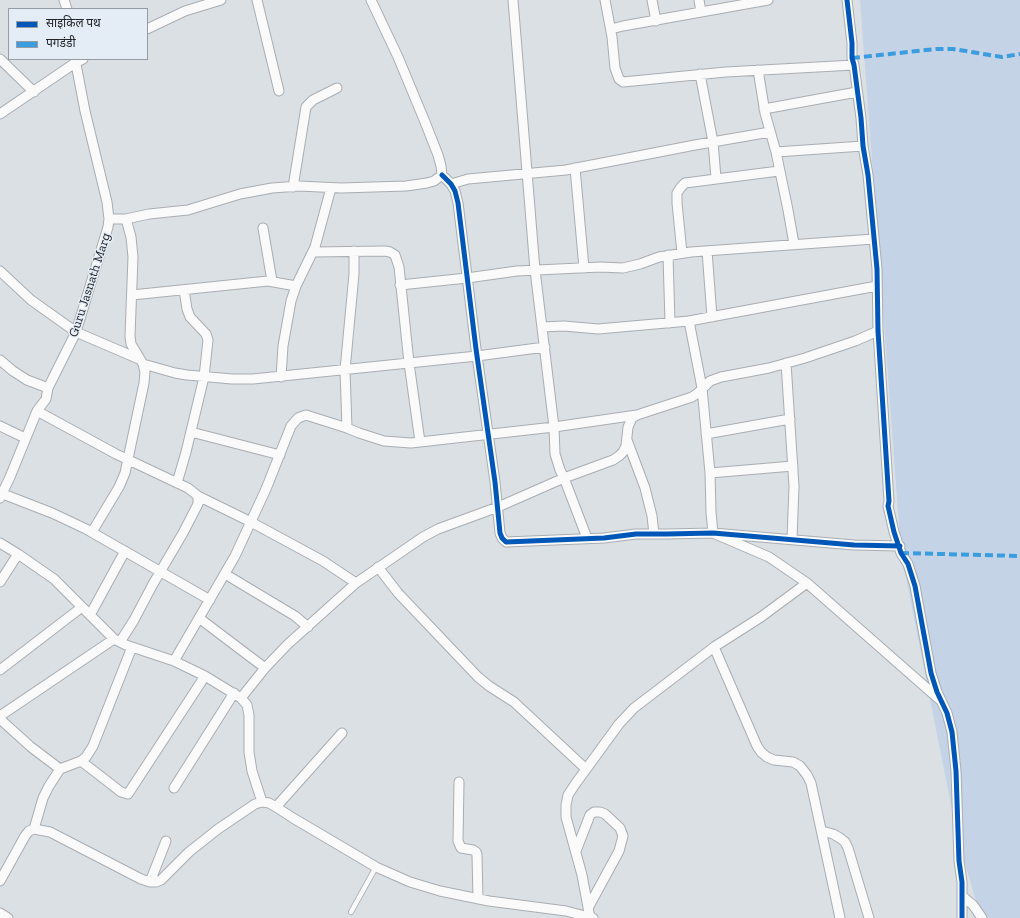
<!DOCTYPE html>
<meta charset="utf-8">
<style>
body{margin:0}
#map{position:relative;width:1020px;height:918px;overflow:hidden;background:#dbe0e5;font-family:"Zilla Slab","Noto Sans Devanagari",serif}
canvas{display:block}
.legend{position:absolute;left:8px;top:8px;width:140px;height:52px;box-sizing:border-box;background:#e4edf6;border:1px solid #969ca3;margin:0;padding:5px 7px;list-style:none;font-size:12px;color:#212327}
.legend li{display:flex;align-items:center;gap:8px;height:20px}
.legend b{width:20px;border:1px solid #969ca3}
</style>
<div id="map">
<canvas width="1020" height="918"></canvas>
<ul class="legend">
<li><b style="height:5px;background:#0057b8"></b>साइकिल पथ</li>
<li><b style="height:5px;background:#3c9ce0"></b>पगडंडी</li>
</ul>
</div>
<script>
const ctx = document.querySelector('canvas').getContext('2d');
ctx.lineJoin = 'round';
function fillPath(path, color) { ctx.fillStyle = color; ctx.fill(path, 'evenodd'); }
const toPath = rows => new Path2D(rows.map(r => 'M' + r).join(''));
function stroke(path, color, width, dash) { ctx.strokeStyle = color; ctx.lineWidth = width; ctx.lineCap = dash ? 'butt' : 'round'; ctx.setLineDash(dash || []); ctx.stroke(path); }
function write(font, color, halo, rows, align = 'center') {
  ctx.font = font + ' "Zilla Slab",serif'; ctx.lineWidth = 3; ctx.setLineDash([]); ctx.textBaseline = 'middle'; ctx.strokeStyle = halo; ctx.fillStyle = color; for (const [text, x, y, turn = 0] of rows) {
    ctx.save(); ctx.translate(x, y); ctx.rotate((+turn || 0) * Math.PI / 180); ctx.textAlign = isNaN(turn) ? turn : align; if (halo) ctx.strokeText(text, 0, 0); ctx.fillText(text, 0, 0); ctx.restore();
  }
}
fillPath(toPath([
 [860,0,1020,0,1020,918,981,918,958,840,901,553]
]), '#c4d4e6');
const service = toPath([
 [351,912,376,867]
]);
const minor = toPath([
 [64,0,67,9],
 [257,0,279,91],
 [513,0,535,270,554,427,555,454,560,470,564,478,587,538],
 [605,0,612,37,615,68,619,79,623,82,726,72,854,65],
 [652,0,656,21],
 [699,0,701,12],
 [847,0,852,43,852,58,854,65,861,118,863,146,868,175,877,269,878,331,889,501,888,506,894,532,901,553,908,564,915,586,931,673,937,692,947,713,952,732,956,771,959,861,962,882,962,918],
 [147,29,185,11,221,0],
 [611,29,623,26,768,0],
 [0,59,34,92],
 [758,70,765,113,776,152,788,210,794,244],
 [700,74,713,142,716,178],
 [764,109,857,92],
 [0,114,75,63,83,59],
 [776,152,863,146],
 [575,168,584,268],
 [442,175,451,184,455,191,458,203,476,349,495,482,500,533,502,538,506,542,604,538,636,534,667,534,713,533,854,545,900,546],
 [451,184,468,179,566,170,695,145,770,132],
 [293,187,306,107,313,100,337,88],
 [109,219,126,219,149,214,188,210,240,194,272,188,299,186,341,188,406,186,427,183,434,181,442,175,441,166,438,155,425,122,398,57,371,0],
 [263,228,272,281],
 [707,251,712,317],
 [313,252,385,251,390,252,395,255,399,267,409,363,420,442],
 [682,253,677,203,677,193,681,187,685,183,779,171],
 [668,255,670,323],
 [0,271,31,300,76,332,139,359],
 [400,285,467,278,517,271,600,267,623,268,640,264,659,257,691,252,874,239],
 [132,295,268,281,296,286],
 [689,321,702,388,710,473,711,512,713,533,769,557,807,583,939,699],
 [542,327,564,326,598,329,689,321,877,286],
 [0,360,13,371,27,380,48,388],
 [786,363,794,486,792,539],
 [143,364,175,373,187,375,232,379,253,379,477,356,545,347],
 [281,377,283,346,291,301,296,286,315,247,331,188],
 [37,411,116,454,188,488,198,496,198,504,183,533,153,584,134,620,120,642],
 [0,426,25,438],
 [347,428,345,370,354,274,354,251],
 [191,432,280,455],
 [706,434,790,419],
 [627,440,645,488,652,516,654,534],
 [710,473,793,466],
 [177,483,186,452,204,377,208,340,206,334,190,317,187,309,184,290],
 [3,494,52,513,86,529,210,600],
 [198,496,251,522,323,561,356,583],
 [0,498,10,477,37,411,46,399,48,388,76,332,108,227,109,219,107,202,85,111,75,59],
 [92,532,119,487,125,473,144,383,145,372,143,364,131,344,130,336,133,257,131,237,126,219],
 [0,543,18,554,54,579,114,639,126,645,174,661,205,676,241,698,247,705,249,715,249,752,252,771,262,802],
 [378,567,398,593,478,677,489,686,514,702,586,769],
 [225,574,295,616,308,627],
 [0,582,18,554],
 [90,615,125,551],
 [199,618,265,668],
 [714,647,757,746,761,752,767,757,774,760,793,762,800,766,807,775,811,783,840,918],
 [174,661,235,556,266,489,291,426,298,418,306,415,347,428,359,433,384,441,411,443,554,427,637,415],
 [0,670,82,607],
 [241,698,265,668,288,644,356,583,423,537,438,529,498,507,564,478,613,460,619,456,623,452,626,446,628,427,632,418,637,415,692,397,698,393,710,381,721,377,769,368,805,358,855,341,878,331],
 [0,716,114,639],
 [0,719,31,747,60,769],
 [81,761,121,792,128,794,205,676],
 [459,782,458,841,461,848,473,850,476,852,477,855,478,899],
 [174,788,234,693],
 [276,807,342,733],
 [34,829,43,798,49,786,60,769,81,761,86,757,93,746,132,647],
 [822,831,833,834,840,838,845,842,848,848,869,918],
 [576,851,590,815,594,812,600,812,605,814,620,828,623,836,619,851,588,908],
 [0,881,25,836,29,831,34,829,50,832,141,879,150,882,156,882,161,880,189,852,218,829,255,804,262,802,269,803,276,807,293,818,376,867,410,882,440,891,489,901,566,911,593,918],
 [150,882,166,841],
 [962,896,973,905,982,918],
 [0,913,8,918],
 [590,918,582,875,566,817,566,805,568,795,576,783,619,724,634,708,714,647,761,617,807,583]
]);
stroke(service, '#a9adb1', 6);
stroke(minor, '#a9adb1', 11);
stroke(service, '#fafafb', 4.5);
stroke(minor, '#fafafb', 9);
stroke(toPath([
 [852,58,936,49,953,49,1002,57,1020,54],
 [901,553,1020,556]
]), '#3c9ce0', 4, [8, 4]);
stroke(toPath([
 [847,0,852,43,852,58,854,65,861,118,863,146,868,175,877,269,878,331,889,501,888,506,894,532,901,553,908,564,915,586,931,673,937,692,947,713,952,732,956,771,959,861,962,882,962,918],
 [442,175,451,184,455,191,458,203,476,349,495,482,500,533,502,538,506,542,604,538,636,534,667,534,713,533,854,545,900,546]
]), '#0057b8', 5);
write('13px', '#212327', '#e4edf6', [
 ["Guru Jasnath Marg",90,285,-72]
]);
</script>
